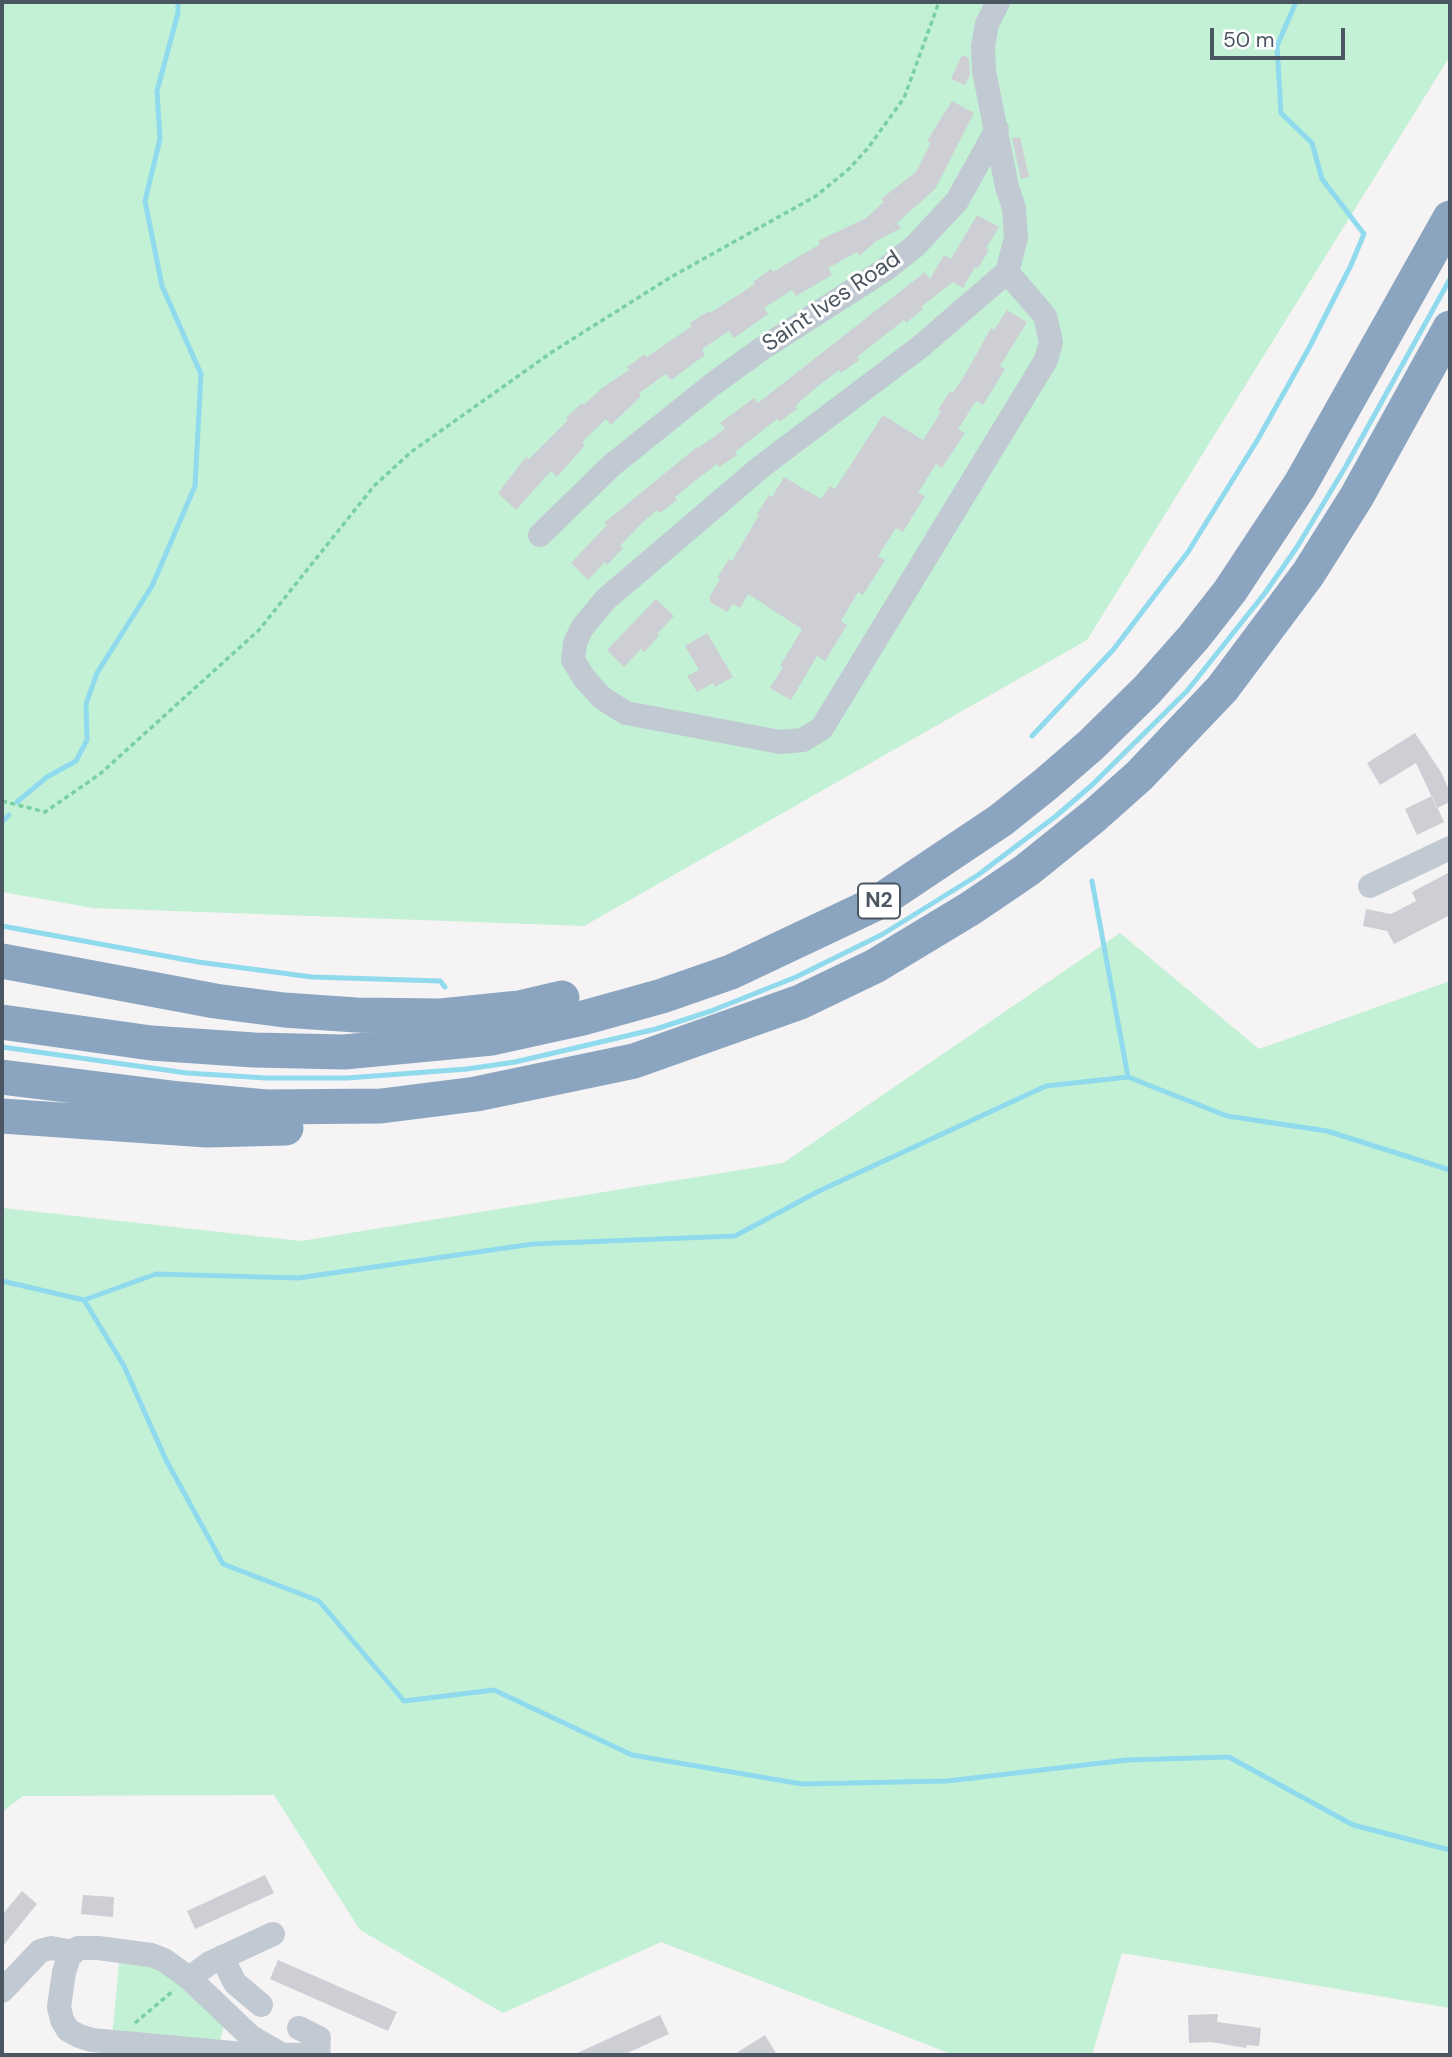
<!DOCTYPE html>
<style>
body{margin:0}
#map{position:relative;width:1452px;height:2057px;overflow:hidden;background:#f5f3f3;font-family:"DM Sans",sans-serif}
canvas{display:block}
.frame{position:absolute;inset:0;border:4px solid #4a5661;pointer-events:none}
.scale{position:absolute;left:1210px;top:28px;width:135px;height:32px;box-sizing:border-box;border:4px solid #4a5661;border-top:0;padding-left:9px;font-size:21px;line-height:24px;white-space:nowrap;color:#4a5661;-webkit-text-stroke:5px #fff;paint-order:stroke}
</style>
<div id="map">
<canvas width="1452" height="2057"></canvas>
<div class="frame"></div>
<div class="scale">50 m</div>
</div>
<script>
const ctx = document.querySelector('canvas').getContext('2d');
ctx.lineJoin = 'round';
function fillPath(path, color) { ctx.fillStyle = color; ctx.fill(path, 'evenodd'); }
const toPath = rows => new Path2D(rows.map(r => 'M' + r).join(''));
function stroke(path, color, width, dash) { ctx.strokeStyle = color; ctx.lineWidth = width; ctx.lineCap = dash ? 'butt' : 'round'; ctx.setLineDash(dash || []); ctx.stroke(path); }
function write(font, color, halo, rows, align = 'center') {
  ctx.font = font + ' "DM Sans",sans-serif'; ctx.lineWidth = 6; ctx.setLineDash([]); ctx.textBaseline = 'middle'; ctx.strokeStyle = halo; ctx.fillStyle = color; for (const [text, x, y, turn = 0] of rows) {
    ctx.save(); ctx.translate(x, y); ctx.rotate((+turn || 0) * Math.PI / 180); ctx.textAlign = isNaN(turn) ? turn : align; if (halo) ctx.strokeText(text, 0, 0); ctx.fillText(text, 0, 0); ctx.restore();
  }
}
fillPath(toPath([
 [2,2,1450,2,1450,56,1087,640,584,926,93,908,2,892],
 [1120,933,1259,1049,1450,981,1450,2008,1122,1953,1092,2055,954,2055,661,1942,503,2013,360,1930,274,1795,23,1796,2,1812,2,1208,301,1241,783,1163],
 [120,1956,144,1959,226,2017,219,2046,112,2036]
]), '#c3f1d5');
stroke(toPath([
 [1032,736,1113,650,1188,552,1258,439,1309,348,1351,265,1364,234,1322,179,1312,143,1281,113,1277,46,1296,2],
 [17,802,47,777,76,761,87,740,86,704,97,673,152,586,195,486,201,374,162,286,145,201,160,139,157,91,178,13,178,2],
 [2,822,9,815],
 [1092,881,1128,1077],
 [2,926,198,962,312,977,440,981,445,987],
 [2,1047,187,1073,266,1078,347,1078,467,1069,515,1062,656,1029,711,1011,796,977,883,934,978,875,1056,816,1092,785,1187,691,1265,593,1297,547,1346,466,1450,279],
 [2,1281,84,1300,156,1274,298,1278,533,1244,735,1236,819,1191,1046,1086,1128,1077,1227,1116,1327,1131,1450,1170],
 [84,1300,124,1366,166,1460,223,1564,319,1601,404,1701,494,1690,632,1755,802,1784,947,1781,1127,1760,1229,1757,1353,1825,1450,1850]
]), '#90daee', 5);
fillPath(toPath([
 [962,55,969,58,970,75,965,85,951,79],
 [952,101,974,113,935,189,897,223,901,228,876,241,859,256,857,252,828,268,832,275,796,296,792,290,764,308,768,314,734,338,729,331,702,349,705,355,671,380,666,374,639,393,641,396,611,425,606,419,582,442,585,445,557,477,551,471,516,510,498,493,526,457,529,459,568,420,566,418,582,403,584,405,602,388,629,370,627,367,645,354,647,357,692,326,690,323,709,311,710,313,755,284,753,282,771,269,773,272,820,244,818,241,866,218,884,202,881,199,916,172,931,143,927,141],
 [1020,137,1029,177,1021,179,1012,138],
 [977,215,999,227,986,248,989,250,978,268,975,267,963,288,953,282,921,307,923,309,906,323,904,320,857,357,859,360,841,373,839,370,813,390,795,406,797,409,779,422,777,419,735,452,737,455,719,467,717,464,691,484,675,497,677,500,660,513,657,510,643,522,620,546,623,548,607,565,605,562,588,580,571,563,607,525,604,523,697,447,698,448,725,429,720,423,754,398,758,403,925,272,930,279,944,255,951,259],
 [1007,310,1027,322,1000,366,1005,369,983,405,976,401,958,429,965,433,942,468,936,464,918,493,925,496,903,532,896,528,878,556,885,560,863,595,858,592,841,621,847,625,825,661,817,656,791,700,770,688,783,667,780,666,802,629,748,594,740,608,733,604,727,612,710,602,710,596,720,579,717,578,729,559,732,561,759,515,757,514,769,495,772,497,784,477,821,499,830,486,835,489,883,415,923,440,941,412,938,410,950,391,953,393,966,373,991,328,994,330],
 [656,599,674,616,657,634,659,636,644,652,641,649,624,667,607,650],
 [707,633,733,677,715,687,713,683,697,692,687,676,699,670,685,646],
 [1415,733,1441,772,1450,792,1450,802,1437,808,1416,763,1380,785,1367,763],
 [1432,796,1444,822,1417,835,1405,809],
 [1450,872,1450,915,1394,944,1387,931,1363,926,1366,909,1391,914,1416,901,1412,892],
 [265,1875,274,1893,195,1929,187,1911],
 [22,1891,37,1904,2,1947,2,1915],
 [83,1895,114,1897,113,1917,81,1914],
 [278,1960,397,2012,388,2031,270,1979],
 [1218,2014,1217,2022,1261,2028,1259,2046,1247,2045,1246,2048,1211,2042,1189,2043,1188,2015],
 [660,2015,669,2034,623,2055,573,2055],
 [765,2035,777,2055,733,2055]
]), '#cdcfd5');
stroke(toPath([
 [2,801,45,812,100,774,259,630,374,486,411,452,552,352,671,277,816,196,849,169,868,148,904,98,939,2],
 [135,2023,174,1990]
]), '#7ad0a6', 3.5, [5, 3.5]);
stroke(toPath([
 [998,2,987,24,983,46,984,71,1007,187,1014,208,1016,238,1007,272,920,347,762,466,606,599,582,628,575,643,573,660,584,678,602,698,626,713,780,742,803,740,822,728,1046,360,1051,342,1045,316,1007,272],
 [540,535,612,465,713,384,760,350,886,269,915,246,957,201,997,129],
 [1370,886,1450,848],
 [222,1957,235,1983,261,2005],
 [189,1978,210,1963,273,1934],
 [2,1991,40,1951,51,1948,73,1952],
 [299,2028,319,2038,318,2055],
 [279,2053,250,2036,189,1978,164,1960,151,1955,98,1948,78,1948,69,1957,64,1972,59,2007,62,2020,68,2030,79,2036,92,2040,244,2054,319,2055]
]), '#c1cad2', 24);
stroke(toPath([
 [2,961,215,1001,284,1010,356,1015,441,1016,519,1008,562,998],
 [2,1022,151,1043,254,1050,344,1052,492,1038,583,1018,662,996,731,972,877,903,1001,820,1046,784,1091,745,1147,690,1194,637,1230,591,1300,485,1450,218],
 [2,1077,180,1099,266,1107,381,1106,476,1094,634,1061,800,1002,875,966,971,908,1027,870,1094,816,1139,776,1222,689,1308,574,1357,496,1450,328],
 [2,1116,207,1130,286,1128]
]), '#8ba5c1', 35);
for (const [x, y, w] of [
 [879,901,42]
]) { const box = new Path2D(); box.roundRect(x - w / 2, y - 17.5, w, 35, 5); ctx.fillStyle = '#fff'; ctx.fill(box); stroke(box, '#4a5661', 2); }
write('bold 21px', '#4a5661', null, [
 ["N2",879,901]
]);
write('23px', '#4a5661', '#fff', [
 ["Saint Ives Road",832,302,-34]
]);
</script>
